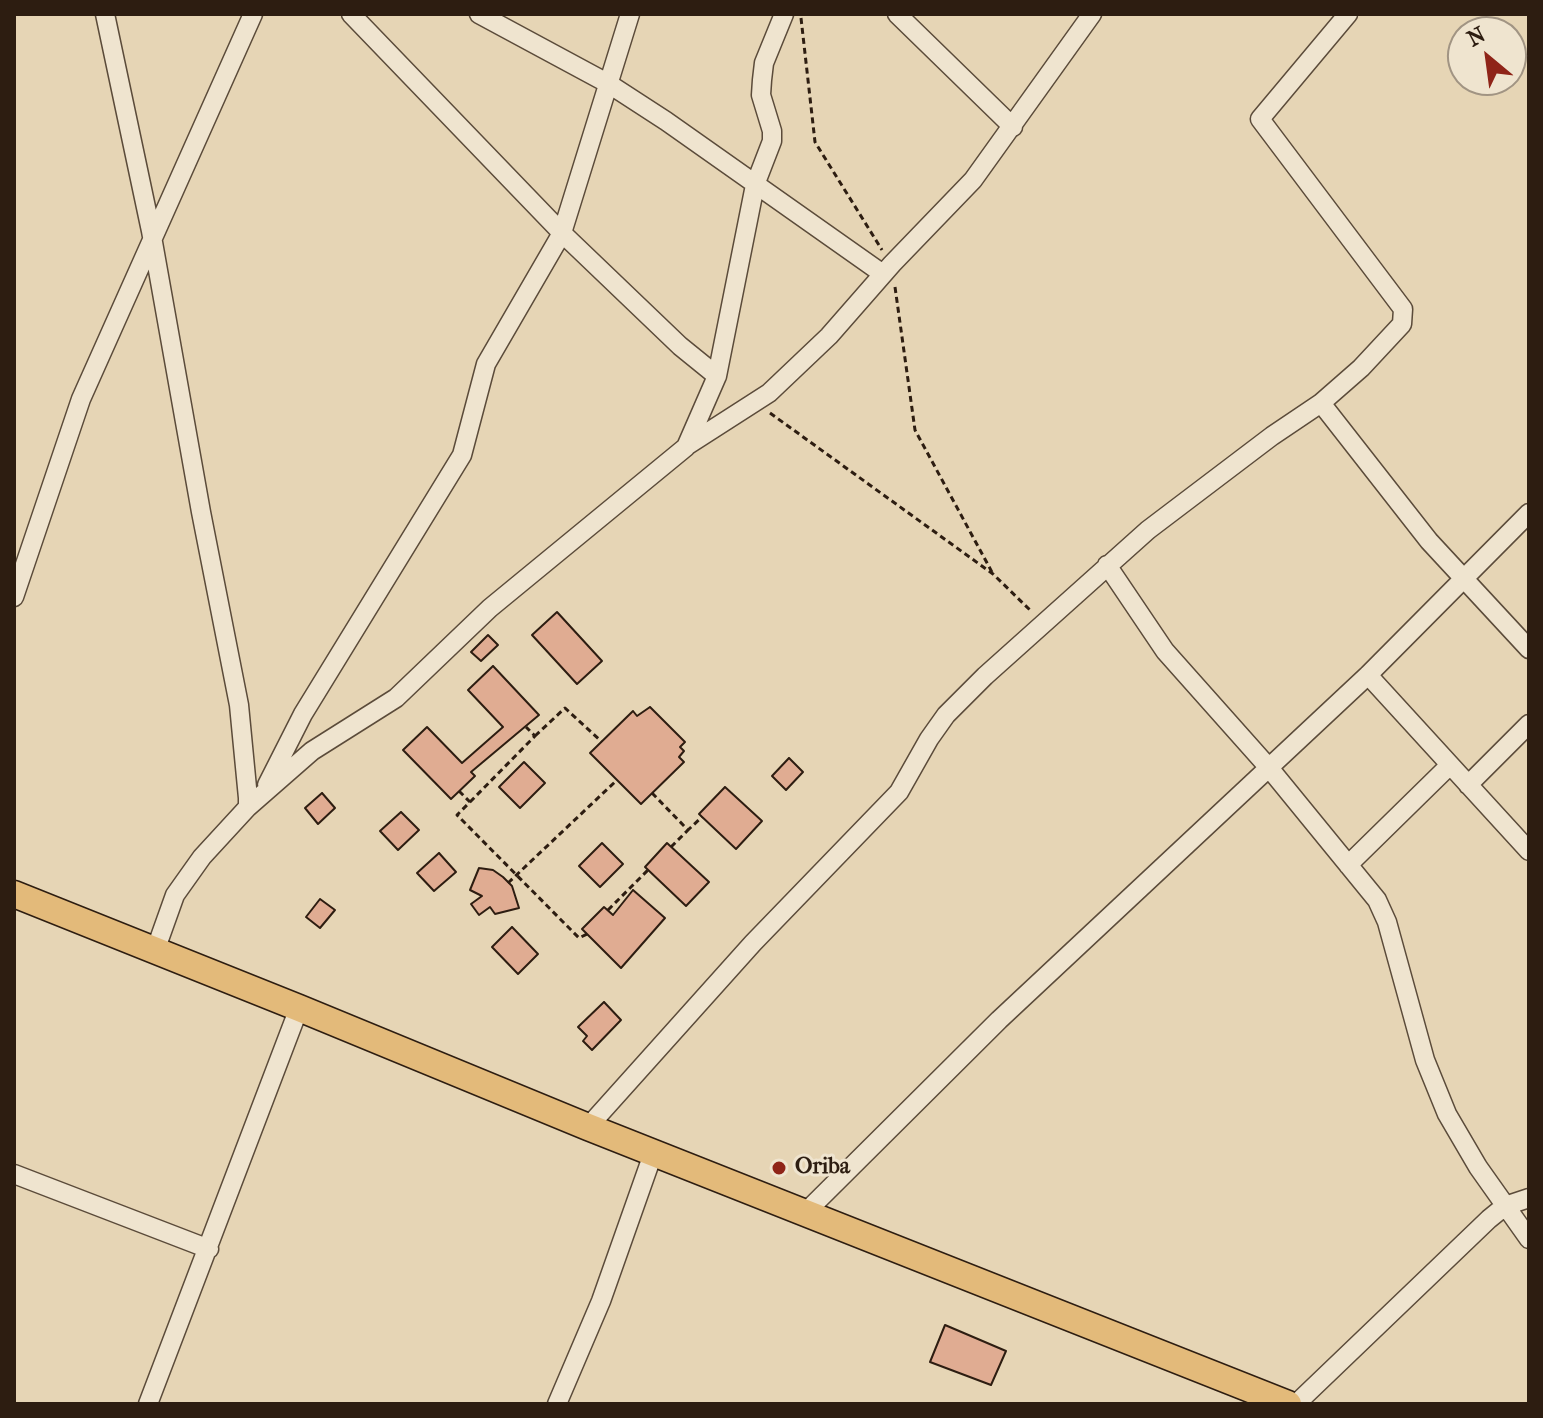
<!DOCTYPE html>
<style>
body{margin:0}
#map{position:relative;width:1543px;height:1418px;overflow:hidden;background:#e6d5b5;font-family:"IM FELL French Canon",serif}
canvas{display:block}
.frame{position:absolute;inset:0;border:16px solid #2d1d11;pointer-events:none}
.north{position:absolute;left:1447px;top:16px;width:80px;height:80px;box-sizing:border-box;background:#efe4cf;border:2px solid #a19483;border-radius:50%;rotate:331deg;font-size:22px;font-weight:700;line-height:32px;text-align:center;color:#2d1d11}
.north::after{content:'';display:block;margin:auto;width:28px;height:36px;background:#8f2418;clip-path:polygon(50% 0,100% 100%,50% 72%,0 100%)}
</style>
<div id="map">
<canvas width="1543" height="1418"></canvas>
<div class="frame"></div>
<div class="north">N</div>
</div>
<script>
const ctx = document.querySelector('canvas').getContext('2d');
ctx.lineJoin = 'round';
function fillPath(path, color) { ctx.fillStyle = color; ctx.fill(path, 'evenodd'); }
const toPath = rows => new Path2D(rows.map(r => 'M' + r).join(''));
function stroke(path, color, width, dash) { ctx.strokeStyle = color; ctx.lineWidth = width; ctx.lineCap = dash ? 'butt' : 'round'; ctx.setLineDash(dash || []); ctx.stroke(path); }
function write(font, color, halo, rows, align = 'center') {
  ctx.font = font + ' "IM FELL French Canon",serif'; ctx.lineWidth = 6; ctx.setLineDash([]); ctx.textBaseline = 'middle'; ctx.strokeStyle = halo; ctx.fillStyle = color; for (const [text, x, y, turn = 0] of rows) {
    ctx.save(); ctx.translate(x, y); ctx.rotate((+turn || 0) * Math.PI / 180); ctx.textAlign = isNaN(turn) ? turn : align; if (halo) ctx.strokeText(text, 0, 0); ctx.fillText(text, 0, 0); ctx.restore();
  }
}
const building = toPath([
 [557,612,602,661,577,684,532,635,557,612],
 [488,635,498,645,481,661,471,652,488,635],
 [493,666,539,715,471,772,475,776,451,799,403,750,427,727,462,763,503,727,468,690,493,666],
 [650,707,685,742,680,747,684,751,679,757,684,762,641,804,590,753,633,711,637,716,650,707],
 [789,758,803,772,786,790,772,776,789,758],
 [524,762,545,783,520,808,499,787,524,762],
 [725,787,762,821,736,849,699,814,725,787],
 [322,793,335,808,318,824,305,808,322,793],
 [401,812,419,830,398,850,380,831,401,812],
 [602,843,623,864,600,887,579,866,602,843],
 [667,843,709,882,686,906,645,867,667,843],
 [439,853,456,872,434,891,417,873,439,853],
 [479,868,493,870,503,877,512,886,519,908,495,914,490,907,479,915,471,904,482,896,470,890,479,868],
 [633,890,665,918,621,968,582,929,604,907,613,915,633,890],
 [320,899,335,910,320,928,306,917,320,899],
 [512,927,538,954,518,974,492,947,512,927],
 [604,1002,621,1020,592,1050,583,1041,587,1036,578,1027,604,1002],
 [945,1325,1006,1351,991,1385,930,1362,945,1325]
]);
fillPath(building, '#e0ac92');
stroke(building, '#2d1d11', 2);
const minor = toPath([
 [105,14,151,231,201,512,239,705,248,798,248,807,202,857,175,895,155,951],
 [351,14,562,233,680,346,717,376],
 [479,14,609,84,666,121,883,274],
 [897,14,1013,127],
 [1348,14,1260,119,1403,309,1402,324,1361,368,1321,403,1429,541,1529,649],
 [688,445,769,393,829,336,892,264,973,180,1092,14],
 [1107,565,1165,651,1270,769,1377,900,1387,922,1425,1060,1447,1114,1478,1167,1529,1239],
 [14,597,81,399,253,14],
 [1368,675,1529,851],
 [267,785,303,714,462,455,486,364,562,233,630,14],
 [1468,785,1529,724],
 [248,807,312,751,396,698,490,608,686,447,717,376,755,185,772,141,772,131,761,95,762,80,764,63,784,14],
 [1348,865,1450,765],
 [588,1127,753,943,899,792,929,739,946,715,985,676,1148,530,1272,436,1321,403],
 [14,1174,209,1249],
 [805,1213,999,1020,1368,675,1529,513],
 [148,1404,299,1008],
 [557,1404,601,1301,654,1151],
 [1296,1404,1489,1219,1505,1206,1529,1198]
]);
const highway = toPath([
 [14,894,299,1008,588,1127,1288,1404]
]);
stroke(minor, '#5b4b3a', 21);
stroke(highway, '#2d1d11', 29);
stroke(toPath([
 [801,18,815,142,882,250],
 [895,287,915,430,993,574],
 [770,413,993,574,1031,611],
 [535,736,565,708,602,742],
 [459,791,470,802,457,815,579,938,587,934],
 [652,793,688,830,702,817],
 [470,802,535,736,526,727],
 [671,847,688,830],
 [508,883,617,780],
 [608,910,648,870]
]), '#2d1d11', 3, [6, 4]);
stroke(minor, '#efe4cf', 18);
stroke(highway, '#e3ba7a', 26);
for (const [x, y, r, color] of [
 [779,1168,8,"#8f2418"]
]) { const dot = new Path2D(); dot.arc(x, y, r, 0, 2 * Math.PI); ctx.fillStyle = color; ctx.fill(dot); stroke(dot, '#efe4cf', 3); }
write('bold 22px', '#2d1d11', '#efe4cf', [
 ["Oriba",795,1168]
], 'left');
</script>
